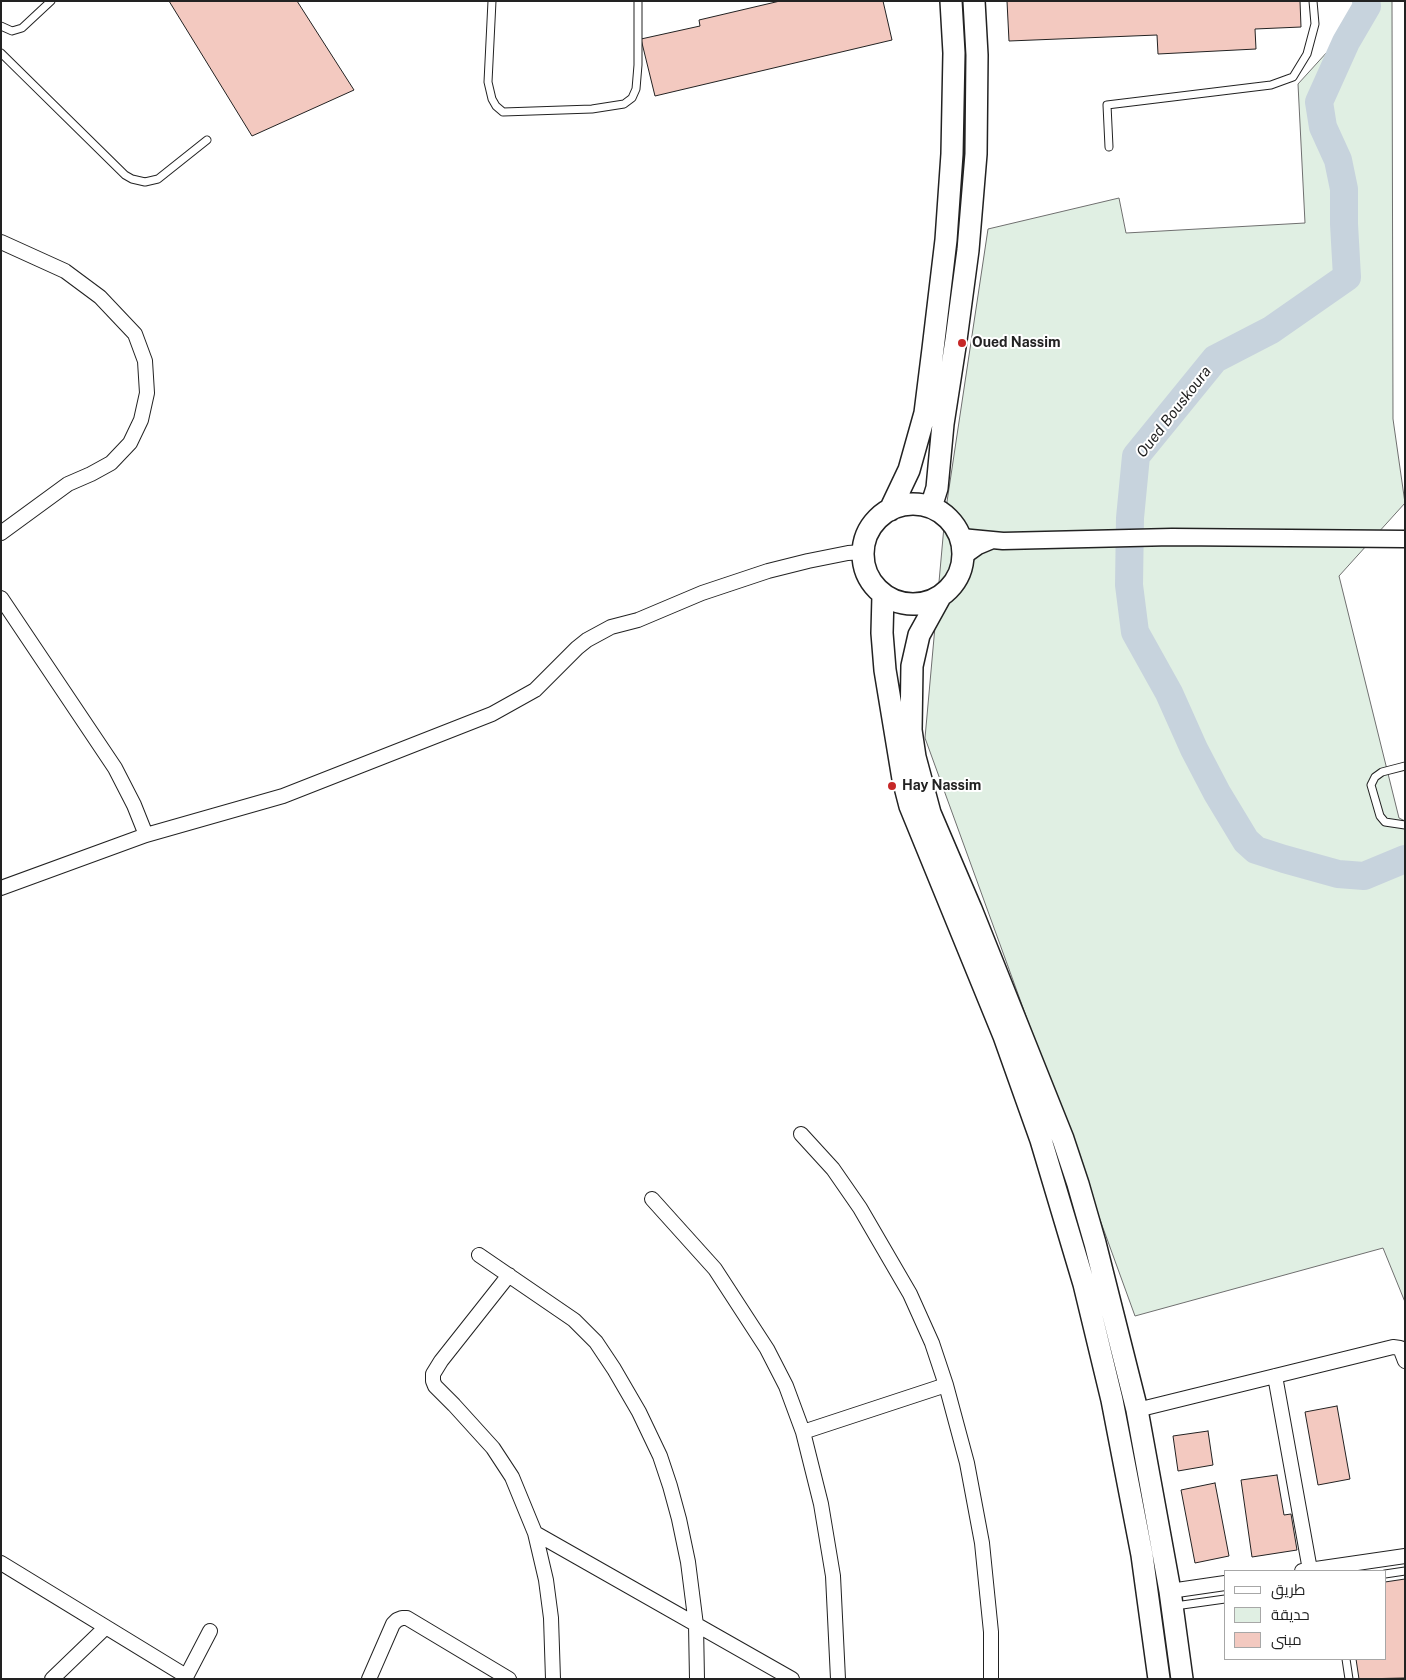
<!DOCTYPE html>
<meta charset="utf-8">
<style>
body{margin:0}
#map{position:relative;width:1406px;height:1680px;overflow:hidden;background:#fff;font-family:"Public Sans",Cairo,sans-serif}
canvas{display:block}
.frame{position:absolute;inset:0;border:2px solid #222;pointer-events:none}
.legend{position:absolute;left:1224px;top:1570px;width:162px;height:90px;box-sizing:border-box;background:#fff;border:1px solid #a7a7a7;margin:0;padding:6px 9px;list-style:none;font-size:15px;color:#222}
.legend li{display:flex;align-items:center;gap:10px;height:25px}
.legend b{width:25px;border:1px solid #a7a7a7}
</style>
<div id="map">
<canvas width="1406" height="1680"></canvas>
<div class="frame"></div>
<ul class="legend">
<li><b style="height:6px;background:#fff"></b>طريق</li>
<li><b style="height:14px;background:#e0efe3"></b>حديقة</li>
<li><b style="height:14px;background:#f3c9c0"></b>مبنى</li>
</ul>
</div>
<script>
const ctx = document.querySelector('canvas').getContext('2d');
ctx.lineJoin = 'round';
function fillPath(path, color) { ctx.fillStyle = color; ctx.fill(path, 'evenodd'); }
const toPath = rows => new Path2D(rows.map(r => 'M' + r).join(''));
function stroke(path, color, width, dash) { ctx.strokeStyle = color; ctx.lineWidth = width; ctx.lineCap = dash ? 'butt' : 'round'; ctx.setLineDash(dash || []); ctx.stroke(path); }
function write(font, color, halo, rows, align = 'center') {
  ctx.font = font + ' "Public Sans",sans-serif'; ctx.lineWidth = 4; ctx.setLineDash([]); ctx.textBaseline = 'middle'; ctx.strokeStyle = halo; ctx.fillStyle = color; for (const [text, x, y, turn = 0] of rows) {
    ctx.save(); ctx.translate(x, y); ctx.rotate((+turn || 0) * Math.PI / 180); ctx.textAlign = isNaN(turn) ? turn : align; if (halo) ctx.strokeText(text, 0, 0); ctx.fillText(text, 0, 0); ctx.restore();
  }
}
const green = toPath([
 [1357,1,1392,1,1393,419,1405,503,1339,576,1399,818,1405,821,1405,1302,1383,1248,1135,1316,925,738,945,515,988,229,1119,198,1126,233,1305,223,1298,84,1358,18,1357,1]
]);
fillPath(green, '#e0efe3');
stroke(green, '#6f6f6f', 1);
stroke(toPath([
 [1366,1,1367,6,1346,42,1319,102,1323,127,1338,160,1344,189,1344,224,1347,277,1271,330,1215,359,1136,456,1130,518,1129,585,1135,632,1169,693,1194,749,1217,793,1246,841,1256,850,1284,859,1338,874,1364,876,1405,859]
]), '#c7d3dd', 28);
const building = toPath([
 [169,1,297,1,354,90,252,136,169,1],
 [780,1,883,1,892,40,655,96,641,39,700,26,699,20,780,1],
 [1007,1,1300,1,1301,27,1255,29,1256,49,1158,54,1157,35,1009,41,1007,1],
 [1337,1406,1350,1479,1318,1485,1305,1412,1337,1406],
 [1208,1431,1213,1465,1178,1471,1173,1436,1208,1431],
 [1277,1475,1284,1515,1291,1514,1297,1550,1252,1557,1241,1480,1277,1475],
 [1215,1483,1229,1556,1195,1563,1181,1490,1215,1483],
 [1405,1579,1405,1678,1359,1679,1356,1659,1385,1659,1385,1582,1405,1579]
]);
fillPath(building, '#f3c9c0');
stroke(building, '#222', 1);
const service = toPath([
 [492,1,488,82,492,99,496,106,503,112,592,109,624,104,632,98,636,89,638,65,638,1],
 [1,26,12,31,22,28,51,1],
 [1,53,125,175,132,179,145,182,158,179,207,140],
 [1109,147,1107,105,1271,85,1293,77,1307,54,1315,24,1313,1],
 [1405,766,1382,772,1375,777,1371,785,1380,816,1385,822,1405,825],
 [1385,1574,1405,1571],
 [1175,1606,1225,1599],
 [1346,1659,1349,1679]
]);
const minor = toPath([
 [1,242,65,271,100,297,135,334,145,361,147,393,141,420,130,443,111,463,91,474,68,484,1,533],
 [1,598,115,768,134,805,146,835],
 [1,888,146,835,283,796,492,714,535,690,577,648,587,640,611,627,638,620,702,593,768,571,808,561,848,553,863,552],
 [801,1134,833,1169,860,1208,910,1294,932,1343,946,1385,967,1463,982,1543,991,1632,991,1679],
 [652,1199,715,1269,767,1349,786,1386,803,1432,821,1504,833,1576,838,1679],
 [479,1255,574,1320,596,1342,614,1369,639,1412,660,1456,670,1486,679,1519,688,1562,696,1625,697,1679],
 [509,1275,441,1361,433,1374,433,1381,435,1386,454,1405,493,1448,512,1477,535,1533,546,1580,551,1618,553,1679],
 [1275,1376,1310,1570],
 [1137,1410,1393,1347,1400,1348,1405,1361],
 [803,1432,946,1385],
 [535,1533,792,1679],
 [1,1563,186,1676],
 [1302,1571,1405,1556],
 [1170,1591,1225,1583],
 [52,1679,106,1627],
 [185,1679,210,1631],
 [369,1679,393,1624,397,1620,402,1618,407,1618,509,1679]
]);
const tertiary = toPath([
 [961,537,1003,541,1172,537,1405,539],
 [964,556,978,546,990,541]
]);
const primary = toPath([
 '863 554a50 50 0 1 1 100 0a50 50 0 1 1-100 0Z',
 [931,507,937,488,943,424,956,340,968,250,976,154,977,55,974,1],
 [890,510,909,470,925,413,933,349,946,240,952,154,954,53,951,1],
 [883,595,882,633,885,670,903,779,910,806,1004,1036,1041,1140,1084,1284,1112,1400,1142,1555,1159,1679],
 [940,597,919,635,912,666,911,730,915,757,930,813,971,909,1063,1139,1078,1184,1095,1243,1137,1410,1170,1591,1182,1679]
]);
stroke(service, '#222', 9);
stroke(minor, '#222', 16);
stroke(tertiary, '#222', 19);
stroke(primary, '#222', 24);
stroke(service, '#fff', 7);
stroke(minor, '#fff', 14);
stroke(tertiary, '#fff', 16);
stroke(primary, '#fff', 21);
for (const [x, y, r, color] of [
 [962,343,5,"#c62828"],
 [892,786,5,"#c62828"]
]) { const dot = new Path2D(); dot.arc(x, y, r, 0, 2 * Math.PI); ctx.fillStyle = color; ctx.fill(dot); stroke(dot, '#fff', 2); }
write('bold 14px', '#222', '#fff', [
 ["Oued Nassim",972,343],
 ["Hay Nassim",902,786]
], 'left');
write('italic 15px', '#222', '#fff', [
 ["Oued Bouskoura",1174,412,-52]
]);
</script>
